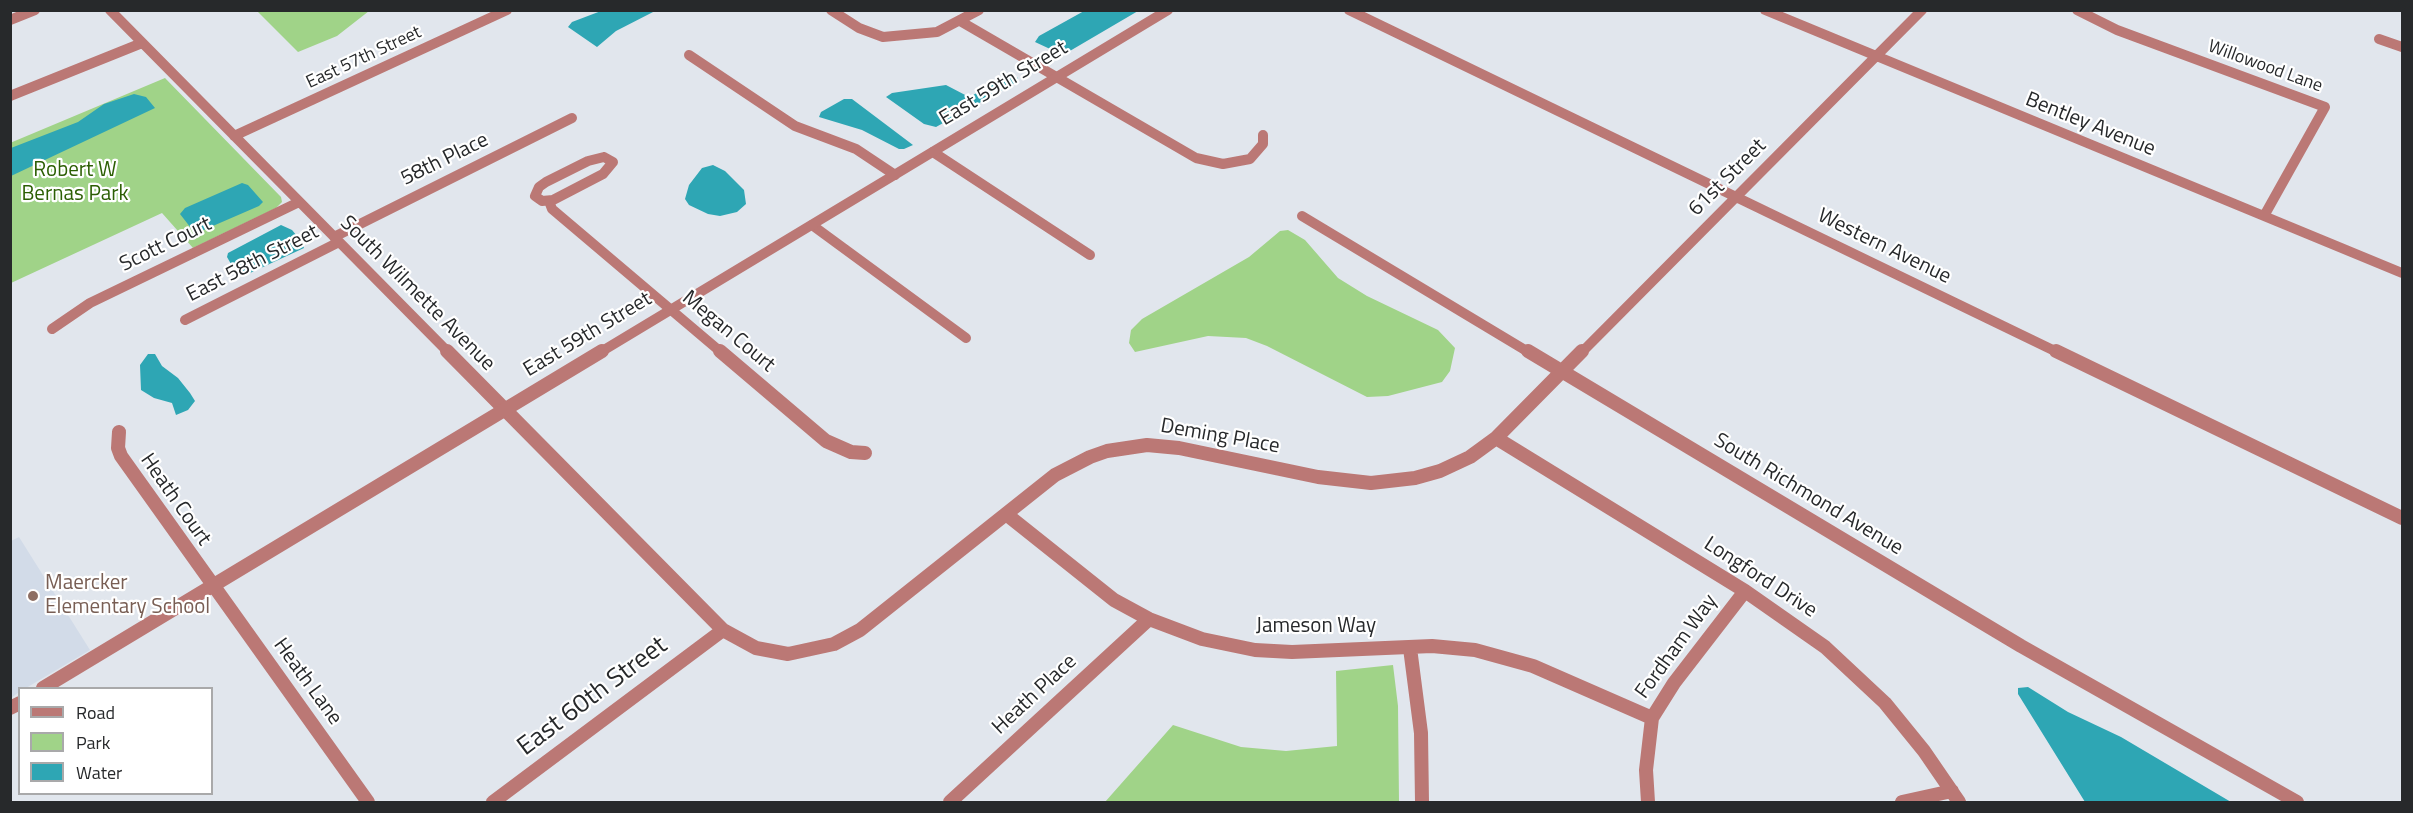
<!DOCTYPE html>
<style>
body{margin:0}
#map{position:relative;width:2413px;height:813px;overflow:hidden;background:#e1e6ed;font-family:"Titillium Web",sans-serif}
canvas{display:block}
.frame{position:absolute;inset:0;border:12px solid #27292b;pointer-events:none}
.legend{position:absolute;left:18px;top:687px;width:195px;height:108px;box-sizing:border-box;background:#fff;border:2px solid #a9a9aa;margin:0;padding:8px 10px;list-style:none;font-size:18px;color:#27292b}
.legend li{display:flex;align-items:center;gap:12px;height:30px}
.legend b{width:30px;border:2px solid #a9a9aa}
</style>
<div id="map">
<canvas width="2413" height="813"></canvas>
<div class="frame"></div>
<ul class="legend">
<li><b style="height:8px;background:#bb7875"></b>Road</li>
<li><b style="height:16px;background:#a0d388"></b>Park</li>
<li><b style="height:16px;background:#2ea6b4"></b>Water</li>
</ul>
</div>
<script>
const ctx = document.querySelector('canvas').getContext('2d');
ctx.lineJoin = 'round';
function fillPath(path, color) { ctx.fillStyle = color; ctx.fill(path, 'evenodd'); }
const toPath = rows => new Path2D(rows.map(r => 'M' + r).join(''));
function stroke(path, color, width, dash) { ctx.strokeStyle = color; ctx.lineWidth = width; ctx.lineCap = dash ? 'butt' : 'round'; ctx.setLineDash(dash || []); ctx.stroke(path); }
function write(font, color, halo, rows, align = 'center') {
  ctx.font = font + ' "Titillium Web",sans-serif'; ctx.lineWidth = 4.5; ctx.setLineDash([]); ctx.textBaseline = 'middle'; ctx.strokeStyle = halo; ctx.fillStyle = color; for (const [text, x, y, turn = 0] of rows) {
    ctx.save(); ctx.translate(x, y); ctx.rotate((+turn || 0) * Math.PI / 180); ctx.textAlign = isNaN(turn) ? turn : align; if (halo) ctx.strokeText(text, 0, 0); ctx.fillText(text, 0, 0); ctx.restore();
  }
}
fillPath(toPath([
 [19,537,90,650,26,688,20,688,19,692,11,698,11,541]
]), '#d2dbe8');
fillPath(toPath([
 [257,11,369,11,337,36,298,52],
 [165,78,281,197,282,202,276,208,193,248,162,213,11,283,10,143],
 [1288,230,1305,240,1338,278,1367,296,1438,330,1455,348,1450,371,1442,382,1388,396,1367,397,1267,346,1246,338,1208,336,1135,352,1129,343,1131,330,1142,319,1249,257,1280,231],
 [1393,665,1398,706,1399,802,1105,802,1173,725,1241,747,1286,751,1337,746,1336,671]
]), '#a0d388');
fillPath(toPath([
 [601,11,601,10,655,11,616,31,597,47,568,27,572,22],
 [1084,11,1138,11,1063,55,1035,42,1039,36],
 [1012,75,1018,78,1015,83,936,127,924,124,886,97,892,93,946,85,969,97],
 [134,94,146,97,155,108,11,176,11,148,78,122,104,104],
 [844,99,852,99,913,145,904,149,899,149,862,130,819,117,821,112],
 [713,165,725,171,744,190,746,204,737,212,720,216,708,214,689,205,685,199,689,185,702,168],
 [242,183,248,185,263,202,259,206,199,232,194,232,180,214,185,208],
 [281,225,292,230,302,242,304,248,250,273,243,275,235,271,227,257,228,253],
 [148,354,155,354,162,366,178,378,190,393,195,401,188,410,176,415,172,403,154,398,141,390,140,365],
 [2028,687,2068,712,2121,737,2231,802,2085,802,2018,694,2018,688]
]), '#2ea6b4');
stroke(toPath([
 [110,10,449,353],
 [831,10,859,28,883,37,937,32,979,10],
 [1349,10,2059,353],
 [1765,10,2402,273],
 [2077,10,2117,30,2325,107,2264,216],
 [10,20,35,10],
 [960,21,1196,158,1223,164,1250,159,1263,144,1263,135],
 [2379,39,2402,47],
 [689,55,795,126,856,149,895,175],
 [10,96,142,43],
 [234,136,507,10],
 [933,152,1090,255],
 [604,157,613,162,603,174,553,200,542,201,535,196,539,187,546,182,588,161,604,157],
 [549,201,552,209,722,353],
 [1302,216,1530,353],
 [812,225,966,338],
 [334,237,572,118],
 [185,320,339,242],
 [52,329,90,303,299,202],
 [1581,353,1922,10]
]), '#bb7875', 10);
stroke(toPath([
 [447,351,723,630,756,648,788,654,834,644,860,630,1055,475,1090,457,1107,451,1147,445,1179,448,1318,477,1371,483,1415,478,1440,471,1470,457,1496,438,1582,351],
 [720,351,826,441,851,452,865,453],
 [1528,351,2021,646,2297,802],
 [2056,351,2402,518],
 [119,432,118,448,121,456,368,802],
 [1496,438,1745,591,1825,647,1885,703,1924,751,1959,802],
 [1006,514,1114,600,1149,619,1202,639,1255,650,1292,652,1432,646,1475,650,1533,666,1652,718],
 [1410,648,1421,733,1422,802],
 [493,802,723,630],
 [950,802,1149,619],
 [1648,802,1646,770,1652,718,1674,683,1745,591],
 [1902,802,1952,791]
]), '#bb7875', 14);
stroke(toPath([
 [599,353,1168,10]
]), '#bb7875', 10);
stroke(toPath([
 [43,688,602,351],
 [10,708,20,703]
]), '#bb7875', 14);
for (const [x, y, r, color] of [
 [33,596,6,"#8d6e63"]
]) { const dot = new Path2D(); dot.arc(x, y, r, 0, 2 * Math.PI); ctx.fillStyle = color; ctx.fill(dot); stroke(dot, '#fff', 2); }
write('18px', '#27292b', '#fff', [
 ["East 57th Street",364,58,-25],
 ["Willowood Lane",2265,67,20]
]);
write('21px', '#27292b', '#fff', [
 ["East 59th Street",1004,84,-31],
 ["Bentley Avenue",2090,125,22],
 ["58th Place",445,160,-26],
 ["61st Street",1728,178,-45],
 ["Scott Court",166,245,-26],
 ["Western Avenue",1884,247,26],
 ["East 58th Street",253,264,-27],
 ["South Wilmette Avenue",417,294,45],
 ["Megan Court",728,332,40],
 ["East 59th Street",588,335,-31],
 ["Deming Place",1220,437,10],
 ["South Richmond Avenue",1808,495,31],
 ["Heath Court",175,500,55],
 ["Longford Drive",1760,578,33],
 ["Jameson Way",1316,627],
 ["Fordham Way",1677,647,-54],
 ["Heath Lane",307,682,54],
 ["Heath Place",1035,695,-43]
]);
write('21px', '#2c5f04', '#fff', [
 ["Robert W",75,171],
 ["Bernas Park",75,195]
]);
write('21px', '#785e54', '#fff', [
 ["Maercker",45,584],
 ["Elementary School",45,608]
], 'left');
write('26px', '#27292b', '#fff', [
 ["East 60th Street",593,697,-37]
]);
</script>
